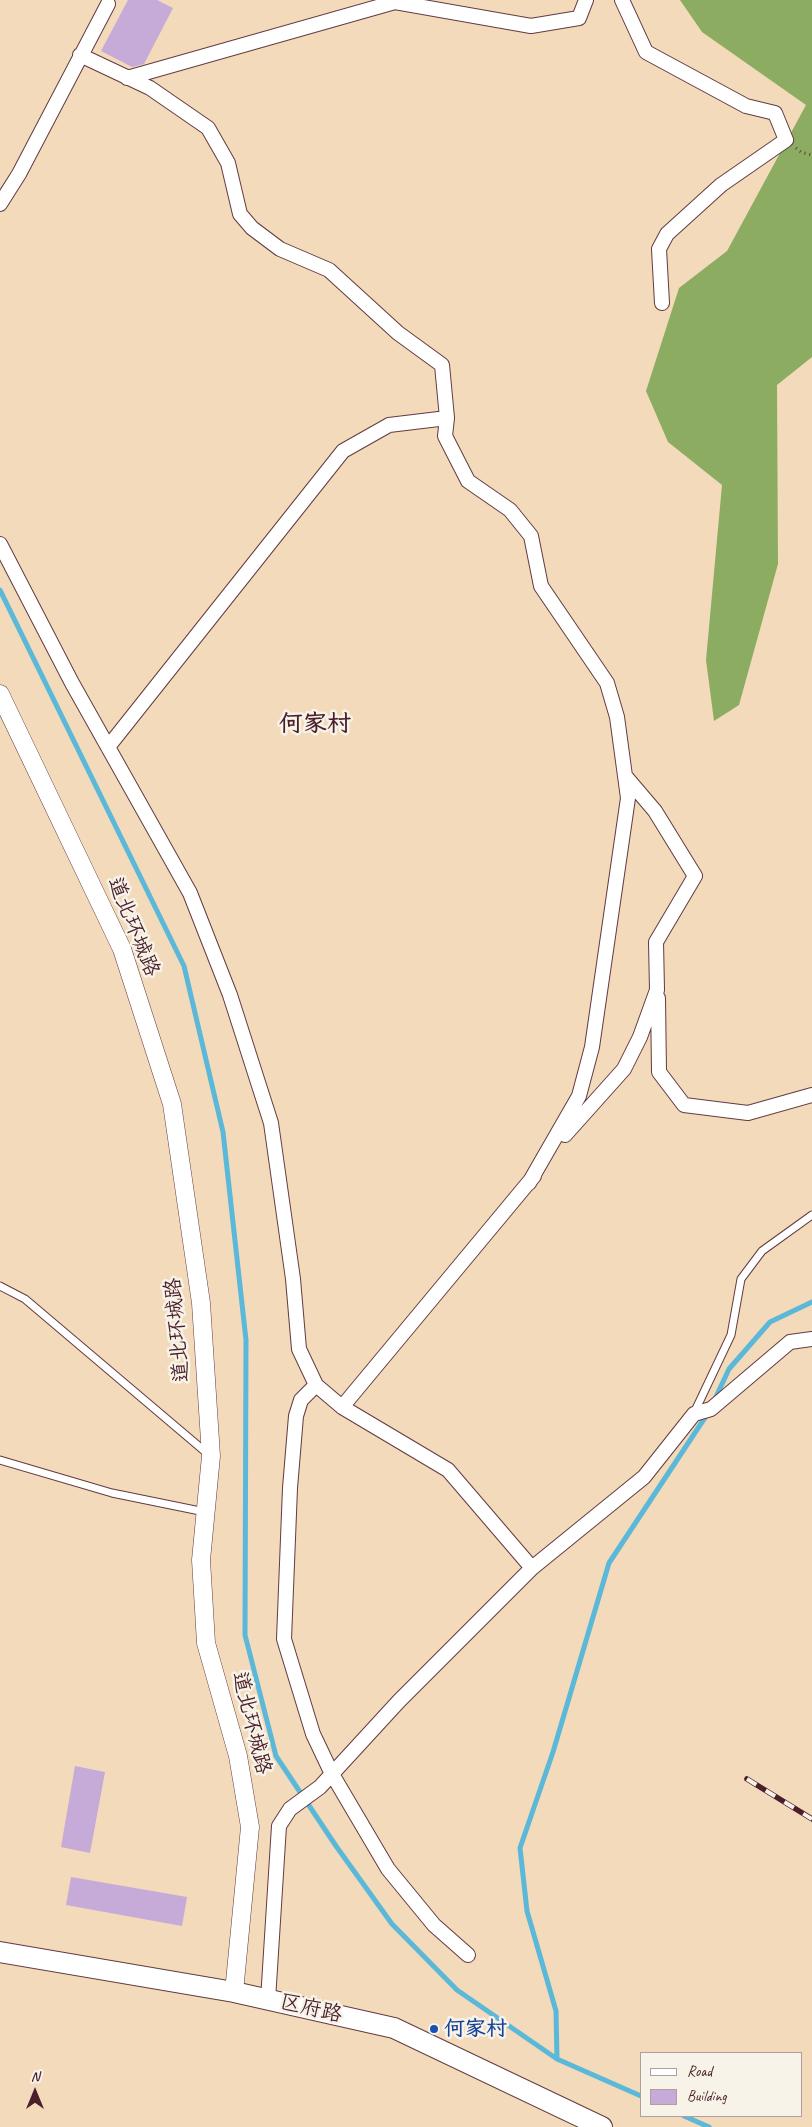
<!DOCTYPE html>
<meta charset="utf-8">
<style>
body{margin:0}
#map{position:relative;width:812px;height:2127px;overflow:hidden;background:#f2daba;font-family:Caveat,sans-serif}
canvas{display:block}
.legend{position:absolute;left:640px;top:2052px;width:162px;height:65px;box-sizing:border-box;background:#f7f3e8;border:1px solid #b29e9c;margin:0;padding:6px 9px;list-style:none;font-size:15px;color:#4a1f2b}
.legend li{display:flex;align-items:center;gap:10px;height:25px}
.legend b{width:25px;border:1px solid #b29e9c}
.north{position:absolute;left:10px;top:2067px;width:50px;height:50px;-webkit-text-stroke:4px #f7f3e8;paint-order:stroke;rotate:0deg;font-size:14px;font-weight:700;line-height:20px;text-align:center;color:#4a1f2b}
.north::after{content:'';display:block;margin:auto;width:18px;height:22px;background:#4a1f2b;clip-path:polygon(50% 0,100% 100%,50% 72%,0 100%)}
</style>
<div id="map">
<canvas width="812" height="2127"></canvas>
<ul class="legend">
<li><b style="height:6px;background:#fff"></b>Road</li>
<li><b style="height:14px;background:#c6aad8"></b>Building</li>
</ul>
<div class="north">N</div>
</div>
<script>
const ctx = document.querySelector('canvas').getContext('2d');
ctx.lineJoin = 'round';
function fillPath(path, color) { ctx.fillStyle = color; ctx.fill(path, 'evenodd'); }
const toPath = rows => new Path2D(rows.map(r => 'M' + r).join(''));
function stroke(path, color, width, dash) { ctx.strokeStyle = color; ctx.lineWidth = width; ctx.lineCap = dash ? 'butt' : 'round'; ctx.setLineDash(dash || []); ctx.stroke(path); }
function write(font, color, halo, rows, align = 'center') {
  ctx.font = font + ' Caveat,"LXGW WenKai TC",sans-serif'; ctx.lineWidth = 5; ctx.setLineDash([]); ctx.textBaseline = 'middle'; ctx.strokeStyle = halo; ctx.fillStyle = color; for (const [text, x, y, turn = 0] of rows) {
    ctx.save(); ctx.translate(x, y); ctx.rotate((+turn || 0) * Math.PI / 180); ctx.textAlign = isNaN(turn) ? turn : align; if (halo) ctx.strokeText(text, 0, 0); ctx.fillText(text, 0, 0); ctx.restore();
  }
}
fillPath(toPath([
 [680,0,812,0,812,357,777,385,778,564,739,705,714,721,706,660,722,485,668,442,646,391,679,288,727,251,806,105,702,32]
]), '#8cad61');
stroke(toPath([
 [0,590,184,966,223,1132,246,1340,245,1635,276,1756,336,1846,392,1924,457,1990,557,2059,641,2096],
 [715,1399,729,1369,770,1322,812,1302],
 [557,2059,556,2011,527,1911,520,1848,553,1752,609,1563,708,1413],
 [684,2116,709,2127]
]), '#5bb8d9', 5);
fillPath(toPath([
 [128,0,157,0,173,8,144,64,132,67,101,51],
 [75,1766,105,1772,90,1853,61,1847],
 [71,1877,187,1897,182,1926,66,1905]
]), '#c6aad8');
const service = toPath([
 [0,1286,25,1299,208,1454],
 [694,1413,731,1335,741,1279,762,1251,812,1215],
 [0,1460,112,1493,205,1512]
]);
const minor = toPath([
 [622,0,646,52,746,106,775,113,786,140,721,185,667,234,659,249,662,303],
 [80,55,150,88,208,128,228,163,240,214,252,228,280,249,329,270,398,333,442,365,447,418,445,436,468,481,510,510,531,536,541,586,607,683,617,717,628,798,592,1047,579,1096,529,1183],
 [127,78,395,2,531,26,579,18,586,0],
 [0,204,19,174,108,4],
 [0,544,72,683,190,893,230,995,271,1123,293,1279,299,1349,316,1385,342,1407,448,1470,532,1568],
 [108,747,343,451,389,425,447,418],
 [658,998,659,1072,684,1105,748,1113,812,1095],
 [565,1135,624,1069,640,1037,657,990,656,942,695,876,655,811,626,777],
 [316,1385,301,1400,296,1416,290,1488,284,1639,313,1734,332,1774,388,1869,434,1925,468,1955],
 [342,1407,534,1176],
 [268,2000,279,1826,290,1809,320,1787,399,1701,532,1568,644,1477,694,1414,711,1409,790,1342,812,1339]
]);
const tertiary = toPath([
 [0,694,122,949,172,1104,201,1303,211,1456,201,1560,206,1643,238,1756,250,1827,234,1992]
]);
const secondary = toPath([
 [0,1952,234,1992,394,2028,602,2127]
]);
stroke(service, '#633b40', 9);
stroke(minor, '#633b40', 16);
stroke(tertiary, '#633b40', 19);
stroke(secondary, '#633b40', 22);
stroke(toPath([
 [796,148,801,152,812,155]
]), '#633b40', 3, [1, 4]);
stroke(service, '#fff', 7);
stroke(minor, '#fff', 14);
stroke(tertiary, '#fff', 18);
stroke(secondary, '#fff', 20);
const rail = toPath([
 [747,1779,812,1819]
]);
stroke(rail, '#4a1f2b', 5.5);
stroke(rail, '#f7f3e8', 4, [11]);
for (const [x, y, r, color] of [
 [434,2029,5,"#1a4fb4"]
]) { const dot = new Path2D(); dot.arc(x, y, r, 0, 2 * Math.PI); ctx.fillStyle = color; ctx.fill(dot); stroke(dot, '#f7f3e8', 2); }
write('21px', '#4a1f2b', '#f7f3e8', [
 ["道北环城路",133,927,68],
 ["道北环城路",178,1330,-95],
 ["道北环城路",251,1723,76],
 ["区府路",311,2009,13]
]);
write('bold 21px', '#164399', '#f7f3e8', [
 ["何家村",444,2029]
], 'left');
write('bold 24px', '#4a1f2b', '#f7f3e8', [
 ["何家村",315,725]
]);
</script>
